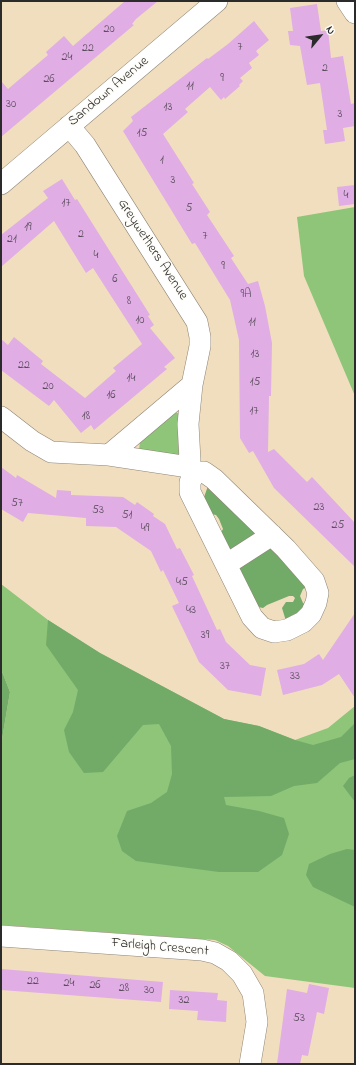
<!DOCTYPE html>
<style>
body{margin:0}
#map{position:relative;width:356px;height:1065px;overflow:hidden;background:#f1debf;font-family:"Indie Flower",sans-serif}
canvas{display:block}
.frame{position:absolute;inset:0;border:2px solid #2b2b2b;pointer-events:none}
.north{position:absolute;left:300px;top:16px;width:40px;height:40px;-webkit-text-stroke:3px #fdfcf7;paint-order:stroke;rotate:61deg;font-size:11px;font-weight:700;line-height:16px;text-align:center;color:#2b2b2b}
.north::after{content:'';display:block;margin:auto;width:14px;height:18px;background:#2b2b2b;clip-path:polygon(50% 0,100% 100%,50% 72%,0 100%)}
</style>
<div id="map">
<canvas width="356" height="1065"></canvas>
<div class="frame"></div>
<div class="north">N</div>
</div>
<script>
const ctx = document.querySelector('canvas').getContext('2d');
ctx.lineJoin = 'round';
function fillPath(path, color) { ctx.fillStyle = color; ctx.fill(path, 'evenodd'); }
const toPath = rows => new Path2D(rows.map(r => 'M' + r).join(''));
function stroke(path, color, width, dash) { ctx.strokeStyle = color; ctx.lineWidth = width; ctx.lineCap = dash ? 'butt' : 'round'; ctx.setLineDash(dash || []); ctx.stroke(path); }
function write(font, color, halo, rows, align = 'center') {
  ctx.font = font + ' "Indie Flower",sans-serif'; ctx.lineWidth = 3; ctx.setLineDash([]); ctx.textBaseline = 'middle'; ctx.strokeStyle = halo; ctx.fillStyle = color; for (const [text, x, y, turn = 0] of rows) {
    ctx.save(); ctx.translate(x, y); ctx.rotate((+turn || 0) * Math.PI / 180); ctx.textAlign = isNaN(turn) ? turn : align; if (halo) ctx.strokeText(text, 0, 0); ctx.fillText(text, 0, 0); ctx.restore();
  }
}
fillPath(toPath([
 [355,207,355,396,304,276,297,217],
 [174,412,181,414,182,456,139,450,140,441],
 [1,584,48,620,100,653,224,719,259,726,295,740,328,728,355,706,355,988,265,976,228,946,215,940,1,925,1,745,10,692,1,669]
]), '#8ec578');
fillPath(toPath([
 [208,486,260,535,232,555,220,534,223,529,219,519,216,515,211,514,203,500],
 [271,548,308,587,303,589,300,596,303,603,308,606,286,621,282,608,286,602,293,602,295,598,293,596,289,596,267,605,263,608,258,607,238,568],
 [48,620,100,653,224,719,259,726,295,740,313,745,341,737,355,723,355,759,340,763,317,783,294,786,271,796,224,797,226,805,259,811,284,818,289,834,282,855,258,872,219,872,136,861,122,851,117,836,127,811,151,803,167,792,172,774,171,746,159,724,143,725,103,772,84,773,69,752,64,730,73,712,78,690,46,645],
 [1,669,10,692,1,745],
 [355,775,355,802,343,786,349,778],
 [347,849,355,850,355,907,313,887,306,875,309,864,330,854]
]), '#72aa68');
fillPath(toPath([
 [125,1,158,1,136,19,132,24,134,25,1,137,1,81,8,89,48,55,46,52,64,36,73,46],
 [317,4,321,31,328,30,331,58,343,56,351,104,355,103,355,126,343,128,345,141,325,144,323,130,327,130,320,83,307,85,300,46,290,45,288,31,293,31,290,8],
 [254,21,269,40,256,51,259,55,249,63,252,68,240,78,243,81,239,85,240,86,225,99,224,97,221,100,210,87,185,109,188,112,163,134,194,183,192,184,210,212,207,215,234,256,231,258,248,284,258,281,265,306,272,343,271,396,269,396,268,452,274,449,307,482,312,477,355,523,355,567,274,488,253,451,249,453,240,438,239,340,230,300,195,243,192,244,123,131,133,121,131,117,207,58,208,59,228,44],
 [62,179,75,200,77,199,150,315,148,316,154,325,150,328,175,358,164,367,167,369,94,430,91,425,81,433,54,400,49,406,1,370,1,339,8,345,14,337,43,361,41,364,85,398,116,371,113,368,142,344,93,268,86,273,54,221,1,267,1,235,48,198,43,191],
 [355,185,355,204,339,206,337,187],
 [1,467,16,478,17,475,56,498,57,490,71,491,71,495,123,497,135,505,137,502,154,514,153,516,165,524,177,549,180,548,194,575,192,576,217,630,220,629,226,642,250,665,266,668,261,696,228,690,199,662,172,606,179,603,163,570,161,572,151,551,116,527,86,526,86,518,28,513,23,522,1,509],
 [355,613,355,698,339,674,322,685,283,695,277,670,304,664,319,654,323,660],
 [1,969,163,982,161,1002,1,990],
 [309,984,329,988,324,1014,317,1012,308,1056,302,1055,300,1064,277,1064,287,989,307,993],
 [170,990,218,993,217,1000,227,1001,226,1022,197,1020,198,1011,169,1009]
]), '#e0ade5');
const street = toPath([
 [347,1,355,13],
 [1,184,217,1],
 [1,417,32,441,51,452,109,455,192,385,200,346,200,337,197,322,85,145,69,126],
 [109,455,182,466,187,464,190,460,188,424,192,385],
 [187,464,195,473,204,472,214,479,286,549,314,581,318,593,316,603,311,614,303,622,287,630,274,632,262,628,252,617,190,492,190,482,195,473],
 [227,564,272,535],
 [1,936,202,950,215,953,229,961,242,974,253,993,257,1022,250,1064]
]);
stroke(street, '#8e8475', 22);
stroke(street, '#fff', 21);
write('12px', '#584c5a', null, [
 ["20",109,30],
 ["7",240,48],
 ["22",88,49],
 ["24",67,58],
 ["2",325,69],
 ["9",222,79],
 ["26",49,80],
 ["11",190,87],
 ["30",11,105],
 ["13",168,108],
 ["3",340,115],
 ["15",142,134],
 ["1",162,161],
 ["3",173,181],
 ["4",346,196],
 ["17",66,204],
 ["5",189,209],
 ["19",28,228],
 ["2",81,235],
 ["7",205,237],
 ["21",12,240],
 ["4",96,256],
 ["9",223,267],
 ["6",115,280],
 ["9A",246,295],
 ["8",129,302],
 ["10",140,321],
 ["11",252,323],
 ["13",255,355],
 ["22",24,366],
 ["14",131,379],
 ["15",255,383],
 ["20",48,387],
 ["16",111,396],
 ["17",254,412],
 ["18",86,417],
 ["57",17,504],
 ["23",319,508],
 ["53",98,511],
 ["51",127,516],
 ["25",338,526],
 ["49",145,529],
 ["45",182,583],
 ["43",191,611],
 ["39",205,636],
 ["37",225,667],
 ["33",295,677],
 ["22",33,982],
 ["24",69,984],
 ["26",95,986],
 ["28",124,989],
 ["30",149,991],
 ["32",184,1001],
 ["53",299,1019]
]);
write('14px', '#2b2b2b', '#fdfcf7', [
 ["Sandown Avenue",109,92,-40],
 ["Greywethers Avenue",152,250,57],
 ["Farleigh Crescent",160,948,5]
]);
</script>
